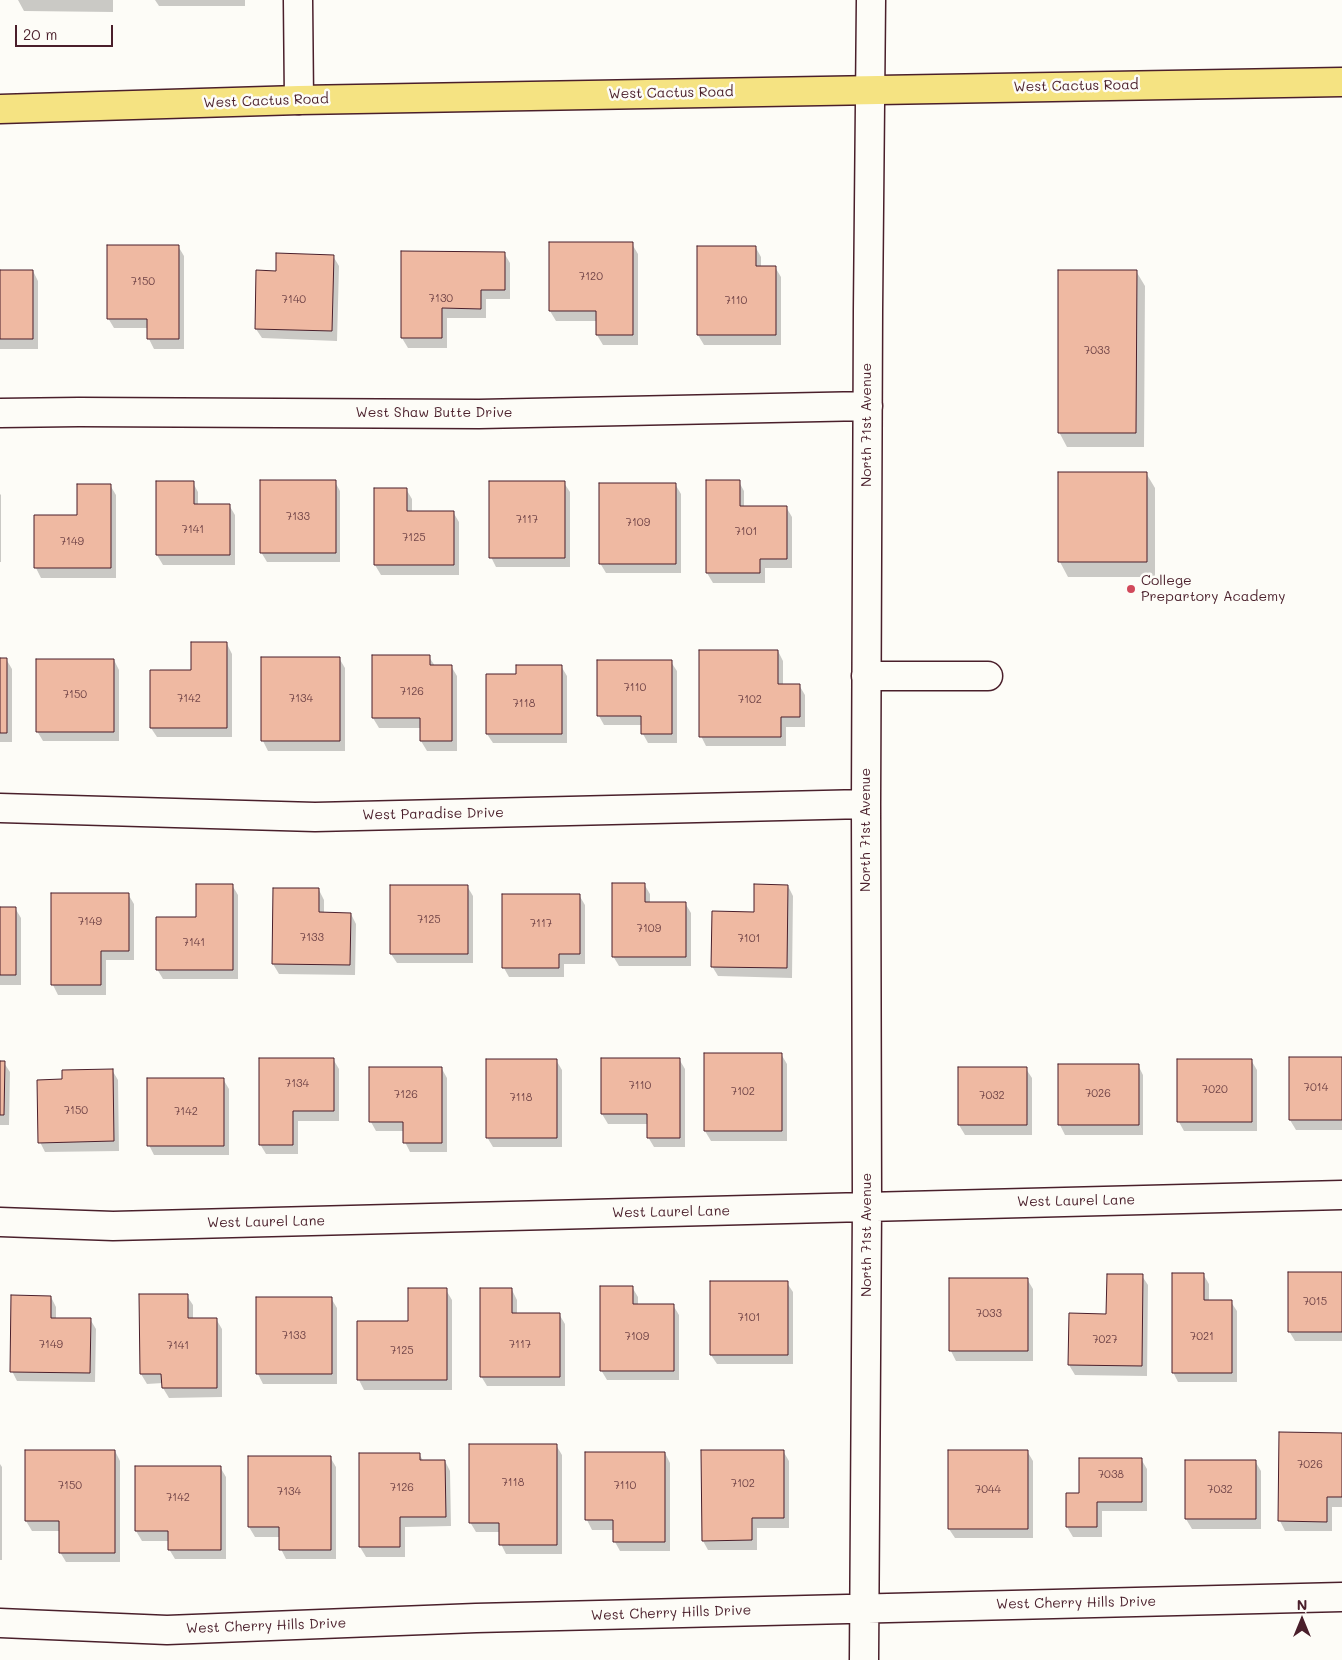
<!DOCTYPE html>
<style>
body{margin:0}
#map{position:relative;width:1342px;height:1660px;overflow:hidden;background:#fdfcf7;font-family:Mali,sans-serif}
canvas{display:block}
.north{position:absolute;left:1277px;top:1595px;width:50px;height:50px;-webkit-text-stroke:4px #fdfcf7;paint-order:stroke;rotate:0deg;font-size:14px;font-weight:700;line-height:20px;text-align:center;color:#4a1f2b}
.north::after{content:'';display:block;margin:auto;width:18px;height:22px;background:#4a1f2b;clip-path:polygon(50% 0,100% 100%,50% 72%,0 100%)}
.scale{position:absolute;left:15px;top:25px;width:98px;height:22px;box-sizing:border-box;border:2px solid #4a1f2b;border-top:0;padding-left:6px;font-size:15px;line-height:18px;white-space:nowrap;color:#4a1f2b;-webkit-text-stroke:4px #fdfcf7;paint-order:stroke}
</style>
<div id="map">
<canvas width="1342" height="1660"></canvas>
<div class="north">N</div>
<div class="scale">20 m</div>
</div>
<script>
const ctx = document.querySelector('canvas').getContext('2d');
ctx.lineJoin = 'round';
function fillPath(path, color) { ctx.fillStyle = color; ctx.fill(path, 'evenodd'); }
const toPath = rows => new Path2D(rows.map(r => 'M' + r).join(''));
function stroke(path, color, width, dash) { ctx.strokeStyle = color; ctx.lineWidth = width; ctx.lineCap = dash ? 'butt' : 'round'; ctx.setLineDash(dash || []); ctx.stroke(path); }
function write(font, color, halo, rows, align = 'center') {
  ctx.font = font + ' Mali,sans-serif'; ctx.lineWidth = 5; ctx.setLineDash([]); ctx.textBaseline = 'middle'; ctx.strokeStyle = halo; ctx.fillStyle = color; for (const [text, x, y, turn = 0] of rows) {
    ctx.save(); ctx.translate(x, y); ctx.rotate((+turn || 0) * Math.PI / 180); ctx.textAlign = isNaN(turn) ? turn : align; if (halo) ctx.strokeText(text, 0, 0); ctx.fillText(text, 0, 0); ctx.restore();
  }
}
fillPath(toPath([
 [18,0,113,0,113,12,24,11],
 [155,0,245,0,245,6,159,6],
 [632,244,638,254,638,345,603,345,597,335,597,321,556,321,550,311],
 [178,246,184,256,184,349,154,349,149,339,149,328,114,328,108,318],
 [698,248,756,248,761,257,761,267,775,267,781,277,781,345,704,345,698,335],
 [504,253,510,263,510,299,486,299,486,318,447,318,447,348,408,348,402,338],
 [333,256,339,266,337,341,262,338,256,329,277,272],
 [0,271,33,271,38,281,38,349,0,349],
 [1136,271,1145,286,1144,447,1067,447,1059,432],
 [1060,473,1146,473,1155,488,1155,577,1068,577,1060,562],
 [335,482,340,491,340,562,267,562,261,552],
 [739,482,744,491,744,507,786,507,792,517,792,568,765,568,765,583,713,583,707,573],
 [157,483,193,483,198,492,198,505,229,505,235,515,235,565,163,565,157,555],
 [564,483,570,492,570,567,496,567,491,557],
 [675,484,681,494,681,573,606,573,600,563],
 [110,485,116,495,116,578,41,578,36,568,36,517,78,517],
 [406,489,412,499,412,512,453,512,459,522,459,575,381,575,375,565],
 [0,494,1,495,1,562,0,562],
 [227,644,232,654,232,737,157,737,151,728,192,671],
 [778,651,783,661,783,685,799,685,805,695,805,727,786,727,786,746,706,746,701,736],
 [429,657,435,666,451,666,457,676,457,751,427,751,421,741,421,728,379,728,373,718],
 [263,658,339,658,345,668,345,751,268,751,263,741],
 [0,659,6,659,12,669,12,742,0,742],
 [114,660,119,670,119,741,43,741,37,731],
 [671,662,677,671,677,743,648,743,643,734,643,725,604,725,599,716],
 [561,666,567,676,567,743,493,743,487,734,517,675],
 [644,884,650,894,650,903,685,903,691,913,691,966,619,966,613,956],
 [232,885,238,895,238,979,163,979,157,969,197,918],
 [467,886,473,896,473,963,397,963,391,954],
 [788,886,793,896,792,978,718,976,712,966,755,913],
 [319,890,324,900,324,914,351,914,356,924,355,975,279,974,273,964],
 [128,894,134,904,134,960,106,960,106,995,58,995,53,985],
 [579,895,585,905,585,964,564,964,564,977,509,977,504,968],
 [0,908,15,908,21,918,21,985,0,985],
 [781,1054,787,1064,787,1141,711,1141,705,1131],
 [1290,1058,1342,1058,1342,1130,1296,1130,1290,1120],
 [333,1059,339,1069,339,1121,298,1121,298,1154,266,1154,260,1144],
 [602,1059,679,1059,685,1069,685,1147,654,1147,648,1137,648,1124,608,1124,602,1114],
 [556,1060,562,1070,562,1147,493,1147,487,1137],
 [1251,1060,1257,1070,1257,1131,1184,1131,1179,1122],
 [0,1063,4,1063,10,1072,9,1125,0,1125],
 [1138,1065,1143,1075,1143,1135,1065,1135,1060,1125],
 [442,1069,447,1078,447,1152,410,1152,405,1142,405,1131,376,1131,371,1122],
 [1026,1069,1032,1078,1032,1135,965,1135,959,1125],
 [112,1070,118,1080,119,1151,45,1152,40,1142,64,1080],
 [223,1079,229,1089,229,1155,154,1155,149,1145],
 [1342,1273,1342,1341,1295,1341,1289,1331],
 [1203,1274,1209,1284,1209,1302,1231,1302,1237,1311,1237,1382,1178,1382,1173,1372],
 [1142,1276,1148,1285,1147,1376,1075,1375,1069,1365,1108,1315],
 [1027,1279,1033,1289,1033,1361,956,1361,951,1351],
 [787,1283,793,1292,793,1364,717,1364,711,1355],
 [632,1287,638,1297,638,1305,673,1305,679,1315,679,1380,607,1380,601,1370],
 [446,1290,452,1300,452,1390,364,1390,359,1380,359,1322,410,1322],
 [512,1290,517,1300,517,1314,559,1314,565,1324,565,1386,487,1386,481,1376],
 [140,1296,187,1296,193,1305,193,1319,216,1319,222,1329,222,1397,169,1398,163,1388,163,1383,147,1384,141,1374],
 [51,1297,56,1307,56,1319,90,1319,96,1329,95,1382,17,1381,12,1371],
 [258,1298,331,1298,337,1308,337,1384,263,1384,258,1374],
 [1280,1434,1342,1434,1342,1507,1332,1507,1332,1531,1285,1531,1280,1521],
 [556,1445,562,1455,562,1554,506,1554,501,1544,501,1532,476,1532,470,1522],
 [26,1451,115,1451,120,1461,120,1562,66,1562,60,1552,60,1531,32,1531,26,1521],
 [783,1451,789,1461,789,1528,757,1528,757,1550,708,1550,703,1541],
 [1027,1451,1033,1461,1033,1538,955,1538,949,1529],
 [587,1453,665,1453,670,1463,670,1551,620,1551,615,1542,615,1530,592,1530,587,1520],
 [419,1454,424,1462,445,1461,450,1471,451,1526,405,1527,405,1557,366,1557,360,1547,360,1455],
 [249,1457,330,1457,336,1467,336,1559,286,1559,281,1549,281,1537,255,1537,249,1527],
 [1141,1459,1147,1469,1147,1511,1102,1511,1102,1537,1073,1537,1067,1527,1067,1494,1081,1494],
 [1255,1461,1261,1471,1261,1529,1192,1529,1186,1519],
 [0,1464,2,1467,2,1560,0,1560],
 [220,1467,226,1477,226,1559,175,1559,169,1549,169,1541,142,1541,136,1531]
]), '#0003');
const building = toPath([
 [549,242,633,242,633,335,596,335,596,311,549,311,549,242],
 [107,245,179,245,179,339,147,339,147,319,107,319,107,245],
 [697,246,756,246,756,266,776,266,776,335,697,335,697,246],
 [401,251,505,252,505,290,481,290,481,309,442,308,442,338,401,338,401,251],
 [276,253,334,255,332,331,255,329,256,270,276,271,276,253],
 [0,270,33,270,33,339,0,339,0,270],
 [1058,270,1137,270,1136,433,1058,433,1058,270],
 [1058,472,1147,472,1147,562,1058,562,1058,472],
 [260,480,336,480,336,553,260,553,260,480],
 [706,480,740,480,740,506,787,506,787,559,760,559,760,573,706,573,706,480],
 [156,481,194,481,194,504,230,504,230,555,156,555,156,481],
 [489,481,565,481,565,558,489,558,489,481],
 [599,483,676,483,676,564,599,564,599,483],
 [77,484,111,484,111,568,34,568,34,515,77,515,77,484],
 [374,488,407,488,407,511,454,511,454,565,374,565,374,488],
 [191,642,227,642,227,728,150,728,150,670,191,670,191,642],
 [699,650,778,650,778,684,800,684,800,717,781,717,781,737,699,737,699,650],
 [372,655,430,655,430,665,452,665,452,741,420,741,420,718,372,718,372,655],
 [261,657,340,657,340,741,261,741,261,657],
 [0,658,7,658,7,733,0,733,0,658],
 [36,659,114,659,114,732,36,732,36,659],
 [597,660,672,660,672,734,641,734,641,716,597,716,597,660],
 [516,665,562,665,562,734,486,734,486,674,516,674,516,665],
 [612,883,645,883,645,902,686,902,686,957,612,957,612,883],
 [196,884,233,884,233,970,156,970,156,917,196,917,196,884],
 [754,884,788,885,787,968,711,967,712,911,754,912,754,884],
 [390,885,468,885,468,954,390,954,390,885],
 [273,888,319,888,319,912,351,913,350,965,272,964,273,888],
 [51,893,129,893,129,951,101,951,101,985,51,985,51,893],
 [502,894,580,894,580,954,559,954,559,968,502,968,502,894],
 [0,907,16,907,16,975,0,975,0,907],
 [704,1053,782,1053,782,1131,704,1131,704,1053],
 [1289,1057,1342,1057,1342,1120,1289,1120,1289,1057],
 [259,1058,334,1058,334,1111,293,1111,293,1145,259,1145,259,1058],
 [601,1058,680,1058,680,1138,647,1138,647,1114,601,1114,601,1058],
 [486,1059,557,1059,557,1138,486,1138,486,1059],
 [1177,1059,1252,1059,1252,1122,1177,1122,1177,1059],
 [0,1061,5,1061,4,1115,0,1115,0,1061],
 [1058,1064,1139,1064,1139,1125,1058,1125,1058,1064],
 [369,1067,442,1067,442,1143,403,1143,403,1122,369,1122,369,1067],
 [958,1067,1027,1067,1027,1125,958,1125,958,1067],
 [113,1069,114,1141,38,1143,37,1080,62,1079,62,1070,113,1069],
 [147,1078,224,1078,224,1146,147,1146,147,1078],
 [1288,1272,1342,1272,1342,1332,1288,1332,1288,1272],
 [1172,1273,1204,1273,1204,1300,1232,1300,1232,1373,1172,1373,1172,1273],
 [1107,1274,1143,1274,1142,1366,1068,1365,1069,1313,1106,1314,1107,1274],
 [949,1278,1028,1278,1028,1351,949,1351,949,1278],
 [710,1281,788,1281,788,1355,710,1355,710,1281],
 [600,1286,633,1286,633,1304,674,1304,674,1371,600,1371,600,1286],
 [408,1288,447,1288,447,1380,357,1380,357,1321,408,1321,408,1288],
 [480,1288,512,1288,512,1313,560,1313,560,1377,480,1377,480,1288],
 [139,1294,188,1294,188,1318,217,1318,217,1388,162,1388,161,1374,140,1374,139,1294],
 [11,1295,51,1296,51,1318,91,1318,90,1373,10,1372,11,1295],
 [256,1297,332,1297,332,1374,256,1374,256,1297],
 [1279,1432,1342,1433,1342,1497,1327,1497,1327,1522,1278,1521,1279,1432],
 [469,1444,557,1444,557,1545,499,1545,499,1523,469,1523,469,1444],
 [25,1450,115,1450,115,1553,59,1553,59,1521,25,1521,25,1450],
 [701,1450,784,1450,784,1518,752,1518,752,1540,702,1541,701,1450],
 [948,1450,1028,1450,1028,1529,948,1529,948,1450],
 [585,1452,665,1452,665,1542,613,1542,613,1520,585,1520,585,1452],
 [359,1453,420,1453,420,1460,445,1460,446,1517,400,1517,400,1547,359,1547,359,1453],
 [248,1456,331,1456,331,1550,279,1550,279,1527,248,1527,248,1456],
 [1079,1458,1142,1458,1142,1502,1097,1502,1097,1527,1066,1527,1066,1493,1079,1493,1079,1458],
 [1185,1460,1256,1460,1256,1519,1185,1519,1185,1460],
 [135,1466,221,1466,221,1550,168,1550,168,1531,135,1531,135,1466]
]);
fillPath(building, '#efb9a2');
stroke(building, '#4a1f2b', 1);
const minor = toPath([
 [298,0,299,100],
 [0,413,79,412,479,414,868,406],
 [866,676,988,676],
 [0,808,315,817,866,804],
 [0,1222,113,1226,1342,1195],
 [0,1623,167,1630,476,1618,1342,1597],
 [864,1660,867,1206,866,804,868,310,871,0]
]);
const major = toPath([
 [0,109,299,100,1342,82]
]);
stroke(minor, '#4a1f2b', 31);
stroke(major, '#4a1f2b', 31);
stroke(minor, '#fdfcf7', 28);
stroke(major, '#f5e382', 28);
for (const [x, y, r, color] of [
 [1131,589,5,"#d1495b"]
]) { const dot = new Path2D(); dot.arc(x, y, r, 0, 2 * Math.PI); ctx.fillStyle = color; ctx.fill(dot); stroke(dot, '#fdfcf7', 2); }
write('11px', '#734649', null, [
 ["7120",591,277],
 ["7150",143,282],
 ["7130",441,299],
 ["7140",294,300],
 ["7110",736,301],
 ["7033",1097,351],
 ["7133",298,517],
 ["7117",527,520],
 ["7109",638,523],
 ["7141",193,530],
 ["7101",746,532],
 ["7125",414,538],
 ["7149",72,542],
 ["7110",635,688],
 ["7126",412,692],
 ["7150",75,695],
 ["7142",189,699],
 ["7134",301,699],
 ["7102",750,700],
 ["7118",524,704],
 ["7125",429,920],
 ["7149",90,922],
 ["7117",541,924],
 ["7109",649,929],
 ["7133",312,938],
 ["7101",749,939],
 ["7141",194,943],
 ["7134",297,1084],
 ["7110",640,1086],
 ["7014",1316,1088],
 ["7020",1215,1090],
 ["7102",743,1092],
 ["7026",1098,1094],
 ["7126",406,1095],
 ["7032",992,1096],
 ["7118",521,1098],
 ["7150",76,1111],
 ["7142",186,1112],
 ["7015",1315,1302],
 ["7033",989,1314],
 ["7101",749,1318],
 ["7133",294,1336],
 ["7109",637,1337],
 ["7021",1202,1337],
 ["7027",1105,1340],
 ["7149",51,1345],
 ["7117",520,1345],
 ["7141",178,1346],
 ["7125",402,1351],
 ["7026",1310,1465],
 ["7038",1111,1475],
 ["7118",513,1483],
 ["7102",743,1484],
 ["7150",70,1486],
 ["7110",625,1486],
 ["7126",402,1488],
 ["7044",988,1490],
 ["7032",1220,1490],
 ["7134",289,1492],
 ["7142",178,1498]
]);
write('14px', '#4a1f2b', '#fdfcf7', [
 ["West Cactus Road",1076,86,-1],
 ["West Cactus Road",671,93,-1],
 ["West Cactus Road",266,101,-2],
 ["West Shaw Butte Drive",434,413],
 ["North 71st Avenue",867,425,-90],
 ["West Paradise Drive",433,814,-1],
 ["North 71st Avenue",866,830,-90],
 ["West Laurel Lane",1076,1201,-1],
 ["West Laurel Lane",671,1212,-1],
 ["West Laurel Lane",266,1222,-1],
 ["North 71st Avenue",867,1235,-90],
 ["West Cherry Hills Drive",1076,1603,-1],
 ["West Cherry Hills Drive",671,1613,-2],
 ["West Cherry Hills Drive",266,1626,-2]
]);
write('14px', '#4a1f2b', '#fdfcf7', [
 ["College",1141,581],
 ["Prepartory Academy",1141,597]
], 'left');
</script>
